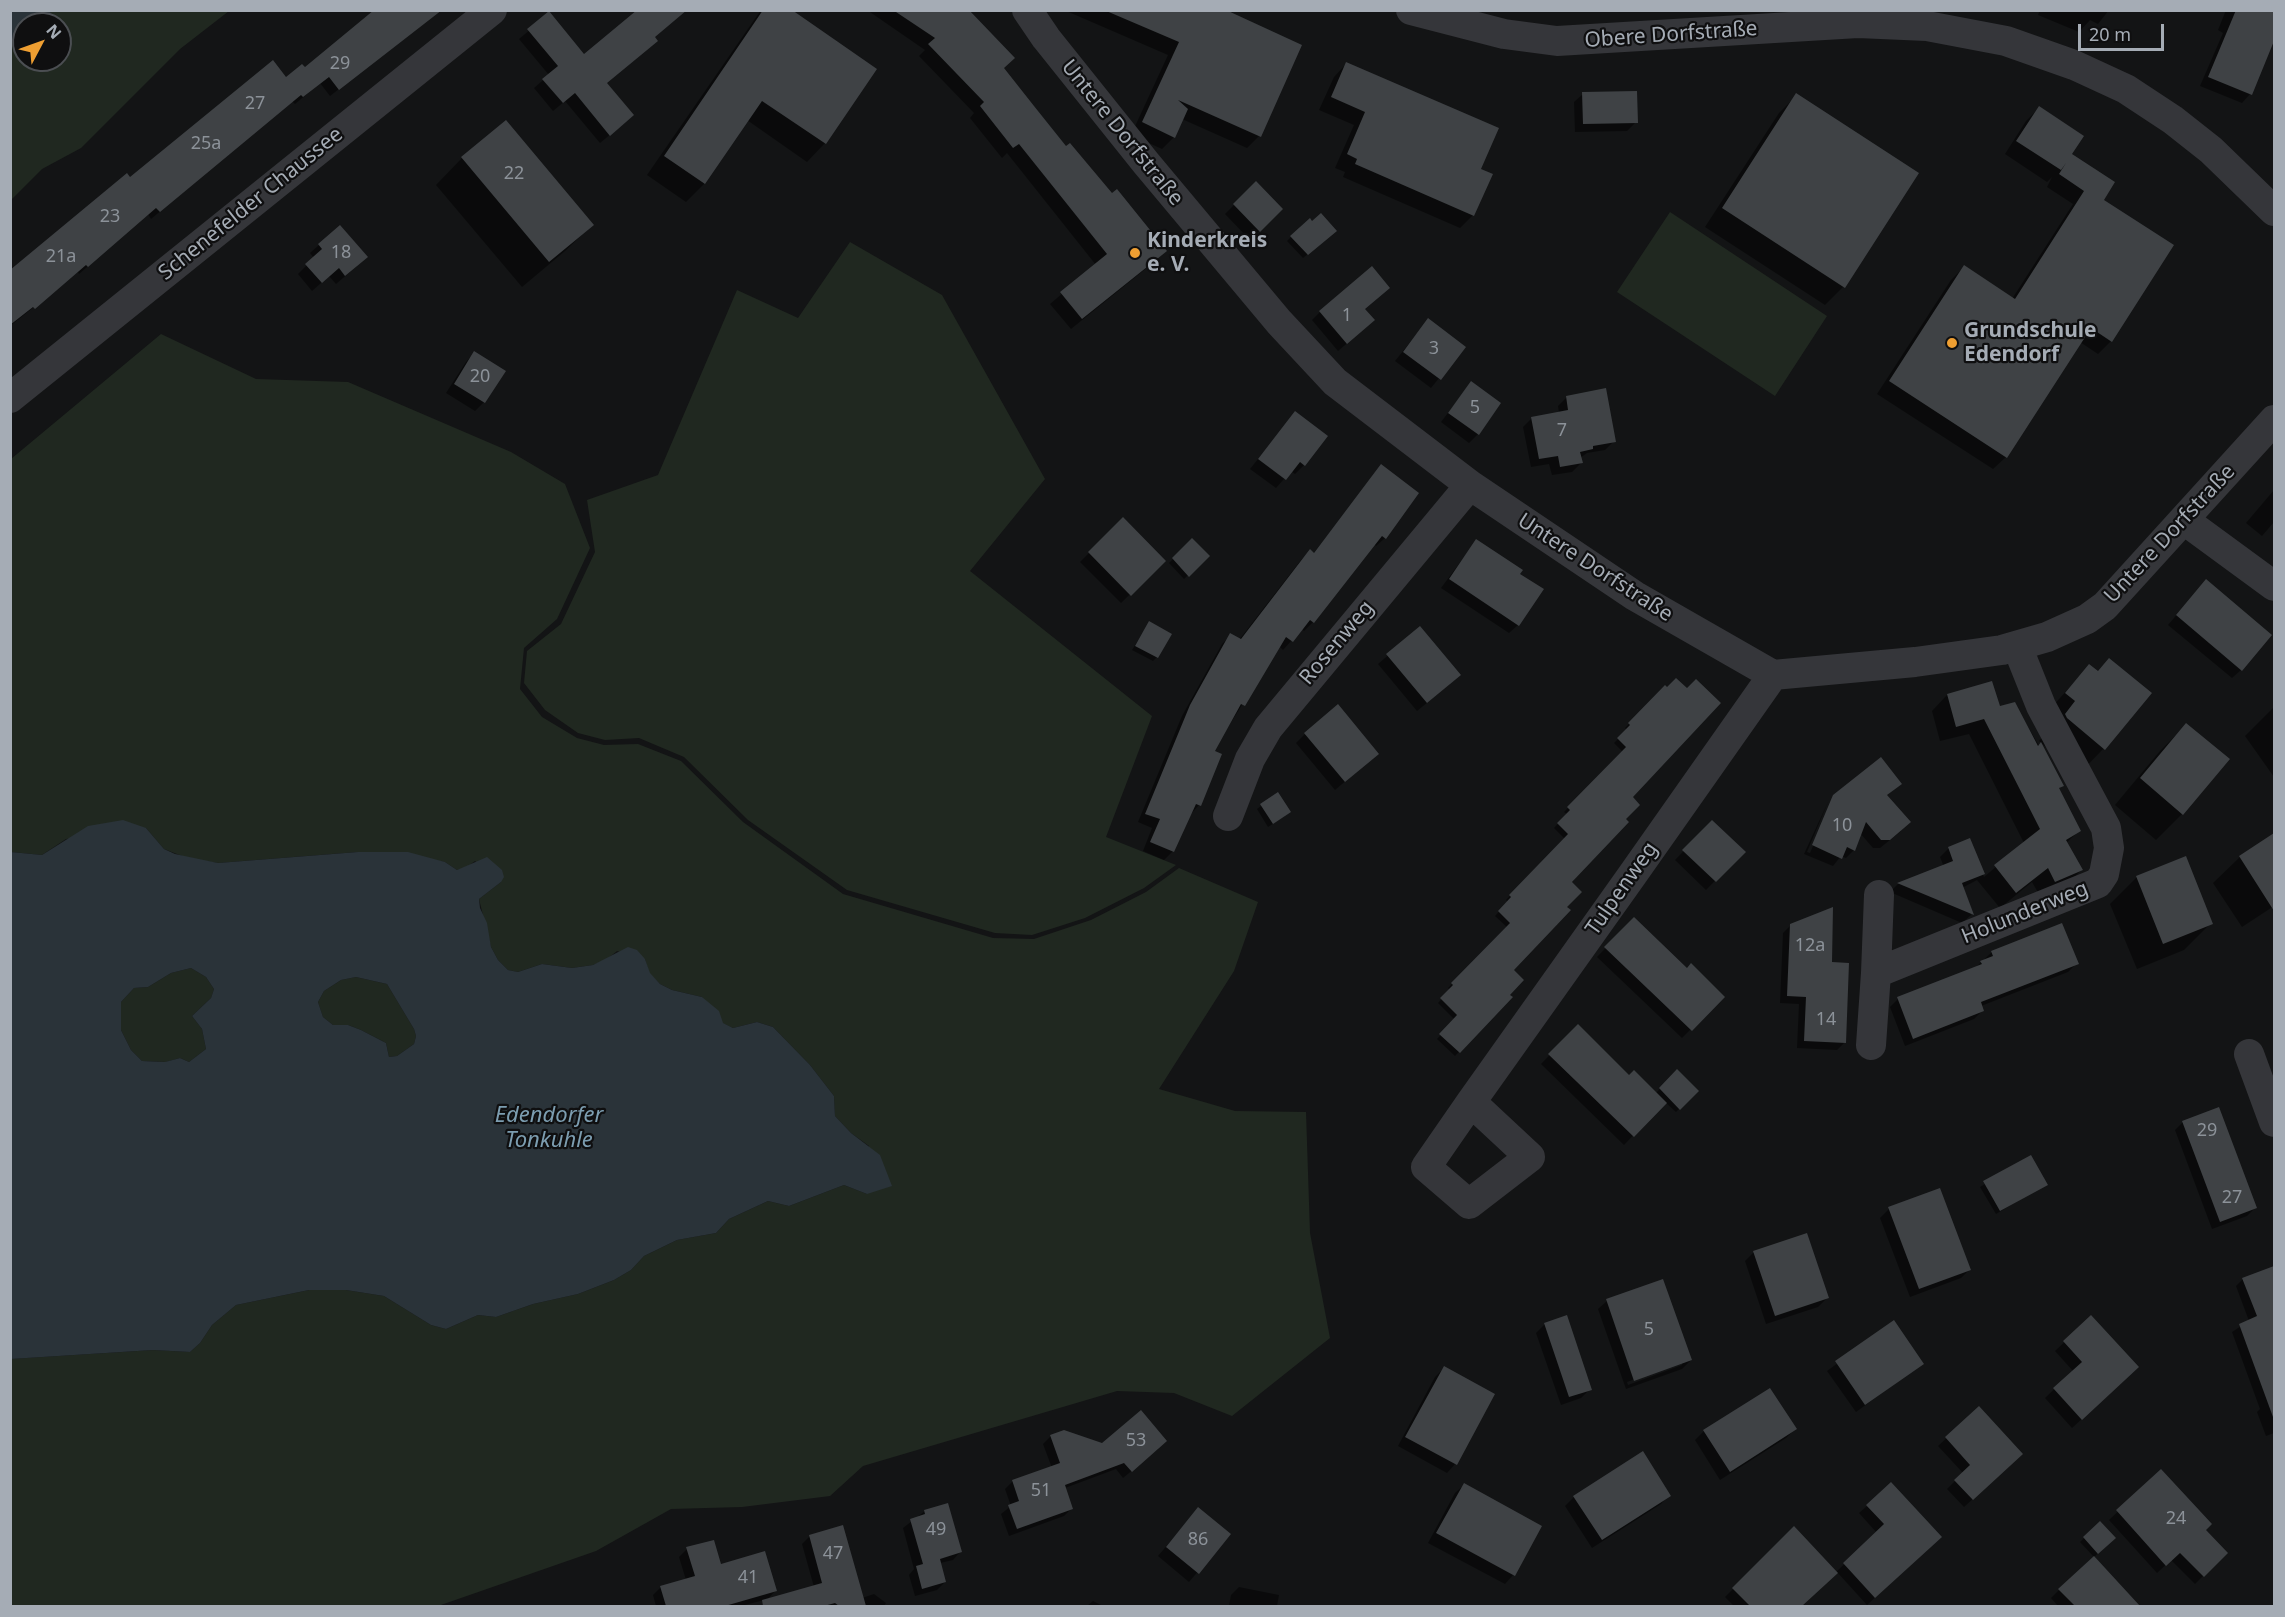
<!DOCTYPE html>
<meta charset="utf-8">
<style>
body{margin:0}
#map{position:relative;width:2285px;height:1617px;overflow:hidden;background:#131415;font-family:"Noto Sans",sans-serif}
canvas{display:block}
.frame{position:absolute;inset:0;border:12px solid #a5acb5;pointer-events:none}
.north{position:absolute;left:12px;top:12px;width:60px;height:60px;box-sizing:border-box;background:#0f0f10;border:2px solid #4b4e52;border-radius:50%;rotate:49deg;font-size:16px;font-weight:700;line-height:24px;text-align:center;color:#a5acb5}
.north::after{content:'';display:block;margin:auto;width:21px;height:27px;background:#ef9f32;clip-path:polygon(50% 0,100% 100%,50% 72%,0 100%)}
.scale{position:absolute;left:2078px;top:24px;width:86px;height:27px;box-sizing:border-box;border:3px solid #a5acb5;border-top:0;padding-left:8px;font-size:18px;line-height:21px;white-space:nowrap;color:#a5acb5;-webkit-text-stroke:4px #0f0f10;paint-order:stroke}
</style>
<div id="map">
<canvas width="2285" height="1617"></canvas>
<div class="frame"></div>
<div class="north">N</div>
<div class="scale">20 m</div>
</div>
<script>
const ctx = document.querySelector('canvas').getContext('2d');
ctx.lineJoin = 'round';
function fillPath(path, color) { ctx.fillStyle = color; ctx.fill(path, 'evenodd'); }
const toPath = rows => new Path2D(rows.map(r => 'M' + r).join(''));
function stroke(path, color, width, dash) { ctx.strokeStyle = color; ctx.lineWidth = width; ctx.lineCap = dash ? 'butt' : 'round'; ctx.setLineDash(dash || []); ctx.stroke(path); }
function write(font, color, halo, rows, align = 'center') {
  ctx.font = font + ' "Noto Sans",sans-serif'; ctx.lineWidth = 4.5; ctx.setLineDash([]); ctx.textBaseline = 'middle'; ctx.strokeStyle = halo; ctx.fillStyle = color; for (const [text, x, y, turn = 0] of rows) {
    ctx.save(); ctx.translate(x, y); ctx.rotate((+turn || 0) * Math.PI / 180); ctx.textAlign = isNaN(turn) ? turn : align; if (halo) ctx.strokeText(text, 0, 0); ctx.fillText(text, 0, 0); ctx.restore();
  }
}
fillPath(toPath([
 [51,11,229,11,180,49,81,148,42,169,11,200,11,42,24,33,24,60,60,60,60,24,38,24,49,18],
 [1670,212,1827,316,1775,396,1617,292],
 [850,242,942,295,1045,479,970,571,1152,716,1106,837,1176,865,1144,888,1085,918,1032,935,995,933,847,890,748,820,684,757,639,738,605,740,578,733,545,710,524,683,527,651,561,624,595,552,587,500,658,475,737,290,798,318],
 [161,334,256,379,348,382,511,452,565,484,590,548,557,619,524,648,520,689,542,717,577,738,604,745,638,744,681,761,743,822,843,894,993,938,1034,939,1091,920,1146,892,1179,868,1258,902,1234,971,1159,1089,1235,1111,1306,1112,1310,1233,1330,1338,1232,1416,1174,1393,1117,1391,863,1466,830,1496,742,1507,671,1509,596,1551,438,1606,11,1606,10,1359,153,1350,190,1352,200,1343,212,1325,236,1305,309,1290,346,1290,384,1296,431,1325,446,1329,478,1315,496,1317,533,1304,578,1294,614,1280,631,1270,644,1256,677,1240,716,1233,729,1219,768,1201,789,1206,844,1185,867,1194,869,1146,851,1133,835,1116,834,1096,810,1065,773,1027,757,1022,733,1028,722,1023,702,997,672,990,660,984,649,973,645,959,617,951,606,960,593,965,572,968,542,964,518,972,508,970,498,960,491,947,479,899,501,882,475,861,464,869,457,870,445,862,358,852,218,863,190,859,164,849,146,828,66,839,42,855,11,852,11,459],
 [191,968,206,977,214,989,211,998,192,1016,202,1029,206,1049,189,1062,180,1058,166,1062,142,1061,131,1050,121,1030,121,1002,134,988,148,987,171,973],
 [356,977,387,984,414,1029,416,1036,414,1044,397,1056,389,1057,386,1043,361,1030,348,1025,333,1025,323,1017,318,1002,324,991,341,980]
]), '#202820');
fillPath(toPath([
 [11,10,51,10,51,11,49,18,38,24,24,24,24,33,11,42],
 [123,820,146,828,164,849,175,854,218,863,358,852,408,852,445,862,457,870,487,857,502,870,504,877,501,882,479,899,480,908,487,923,491,947,498,960,508,970,518,972,542,964,572,968,593,965,628,947,637,950,645,959,650,973,660,984,672,990,702,997,719,1011,723,1023,733,1028,757,1022,773,1027,810,1065,834,1096,835,1116,851,1133,880,1155,892,1186,867,1194,844,1185,789,1206,768,1201,729,1219,716,1233,677,1240,644,1256,631,1270,614,1280,578,1294,533,1304,496,1317,478,1315,446,1329,431,1325,384,1296,346,1290,309,1290,236,1305,212,1325,200,1343,190,1352,153,1350,11,1359,11,852,42,855,88,826],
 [191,968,206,977,214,989,211,998,192,1016,202,1029,206,1049,189,1062,180,1058,165,1062,142,1061,131,1050,121,1030,121,1002,134,988,148,987,171,973],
 [356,977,387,984,414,1029,416,1036,414,1044,397,1056,389,1057,386,1043,361,1030,348,1025,333,1025,323,1017,318,1002,324,991,341,980]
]), '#2a3339');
fillPath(toPath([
 [761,10,789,10,875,70,825,143,807,162,747,120,704,184,686,202,647,175],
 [867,10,967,10,1002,68,1154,262,1071,329,1050,304,1096,265,1007,153,1002,158,970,118,974,113,919,56,925,50],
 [1064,10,1225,10,1259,136,1247,148,1182,119,1174,137,1162,149,1131,135,1168,55],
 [2040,10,2109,10,2098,24,2090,20,2079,32,2038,15],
 [2226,10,2274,10,2274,24,2250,94,2242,103,2200,86,2223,33,2218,30],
 [549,14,584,56,653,38,606,83,623,124,600,143,565,101,553,111,534,88,549,75,519,39],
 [432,17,330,96,320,83,295,104,292,101,151,219,148,214,79,274,78,272,10,326,10,273,130,179,286,79],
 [1346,64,1479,170,1473,215,1460,228,1343,177,1345,172,1335,168,1354,125,1319,110,1334,77],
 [1583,94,1636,122,1627,131,1575,132,1574,102],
 [1797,95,1843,287,1825,305,1705,227,1779,113],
 [2039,108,2102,200,2111,341,2098,354,2080,342,2006,457,1993,469,1877,394,1951,280,1964,267,2012,299,2073,204,2047,187,2052,177,2047,182,2005,154,2026,121],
 [462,158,592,225,565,251,522,287,436,185],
 [1256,183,1281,209,1250,240,1225,214],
 [1331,235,1303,258,1287,241,1291,237],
 [319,245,357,266,336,284,329,276,312,291,298,274,314,258,310,253],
 [1363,309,1365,328,1338,351,1312,320,1320,312],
 [1428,320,1464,347,1431,388,1395,361],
 [474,353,484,402,475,411,446,393,466,362],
 [1471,383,1478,434,1469,443,1441,422],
 [1567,397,1614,441,1605,450,1587,453,1580,458,1581,463,1572,472,1552,475,1549,464,1531,467,1523,427,1532,418,1559,413,1558,406],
 [1295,413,1304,465,1295,474,1291,471,1276,488,1250,469],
 [1381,466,1385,538,1376,546,1374,544,1313,622,1304,631,1302,629,1283,650,1279,646,1213,751,1220,755,1199,805,1190,815,1173,851,1164,860,1143,851,1152,828,1138,822,1182,716,1222,644,1231,635,1239,640,1301,560,1310,551,1313,554],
 [2274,490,2274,522,2262,536,2246,523],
 [1123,519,1164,561,1121,603,1080,562],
 [1192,540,1208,556,1184,579,1169,563],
 [1476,541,1518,574,1518,625,1509,633,1441,588],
 [2198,590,2241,670,2232,678,2168,625],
 [1149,623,1157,657,1153,661,1132,650],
 [1420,628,1450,684,1417,711,1378,664],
 [2109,660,2104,748,2078,775,2039,741,2050,728,2040,720,2089,666,2097,672],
 [1665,687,1631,797,1512,970,1508,995,1511,997,1455,1056,1437,1039,1455,1020,1438,1003,1450,990,1448,988,1508,928,1495,916,1508,902,1506,900,1565,839,1554,828,1567,814,1564,812,1623,752,1614,743,1627,730,1625,728],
 [1947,695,2000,708,2014,703,2062,785,2058,789,2079,831,2066,843,2081,870,2066,886,2040,896,2032,882,2000,908,1977,880,1962,888,1971,915,1962,923,1890,892,1898,884,1944,867,1940,857,1949,848,1969,840,1984,877,2024,843,1969,734,1940,741,1932,711],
 [2274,707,2274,777,2245,736],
 [2186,725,2182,814,2156,840,2115,805,2160,751],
 [1305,734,1368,762,1335,790,1296,743],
 [1900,784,1886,796,1901,831,1880,848,1873,848,1860,833,1854,850,1846,858,1841,856,1833,866,1804,854,1828,802,1807,852,1810,853,1834,797],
 [1277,794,1285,816,1268,827,1257,809],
 [1712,822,1743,852,1706,890,1675,860],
 [2274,835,2274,906,2242,927,2213,883,2240,857],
 [2137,877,2211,923,2184,950,2137,969,2110,904],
 [1634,919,1687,970,1723,997,1682,1038,1597,957],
 [1791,925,1830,963,1844,1043,1837,1050,1797,1048,1799,1004,1780,1003,1783,933],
 [1992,952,2077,963,2068,972,1981,1006,1983,1010,1974,1019,1905,1046,1890,1007,1898,999,1975,968],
 [1578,1026,1629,1077,1656,1093,1677,1071,1697,1091,1676,1112,1665,1102,1624,1145,1541,1064],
 [2183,1122,2255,1208,2247,1216,2212,1229,2175,1130],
 [2030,1157,2046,1184,1996,1214,1980,1187],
 [1940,1190,1970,1269,1961,1278,1910,1297,1880,1218,1889,1209],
 [1806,1235,1827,1298,1818,1307,1766,1324,1745,1261,1753,1253],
 [2274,1268,2274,1433,2266,1436,2257,1412,2260,1409,2232,1332,2249,1321,2236,1286,2243,1279],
 [1607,1301,1691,1360,1682,1369,1626,1389,1598,1309],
 [1682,1362,1682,1365,1628,1385,1627,1382],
 [2091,1317,2129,1376,2072,1428,2045,1398,2073,1371,2055,1351],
 [1894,1322,1923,1363,1856,1412,1827,1371],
 [1545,1324,1590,1389,1581,1398,1561,1405,1536,1333],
 [1444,1368,1455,1464,1447,1473,1398,1446,1435,1377],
 [1769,1390,1795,1429,1786,1438,1720,1480,1695,1440,1704,1431],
 [1979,1408,2013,1462,1964,1507,1947,1489,1963,1473,1938,1446],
 [1051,1436,1103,1445,1158,1449,1123,1478,1116,1469,1065,1488,1071,1509,1064,1516,1009,1536,1001,1514,1011,1506,1005,1489,1013,1481,1052,1468,1043,1444],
 [2161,1471,2204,1530,2226,1553,2195,1584,2171,1560,2157,1573,2109,1520],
 [1464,1485,1540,1527,1513,1575,1505,1584,1428,1543,1455,1493],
 [1669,1495,1661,1504,1592,1548,1565,1506,1574,1497],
 [1867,1506,1932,1545,1867,1605,1837,1572,1801,1606,1734,1606,1725,1597,1794,1528,1835,1573,1877,1533,1859,1513],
 [1198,1509,1229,1535,1189,1582,1158,1556],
 [925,1511,960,1552,953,1560,940,1563,945,1582,937,1590,915,1596,909,1575,914,1569,903,1528],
 [2100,1523,2114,1538,2094,1557,2080,1542],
 [810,1536,862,1598,874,1594,886,1603,884,1606,783,1606,782,1601,814,1587,802,1544],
 [687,1549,720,1566,775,1591,768,1599,741,1606,656,1606,653,1595,661,1587,686,1580,679,1557],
 [1239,1587,1279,1595,1277,1606,1229,1606,1231,1595],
 [2059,1590,2133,1600,2127,1606,2058,1606,2051,1598],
 [1093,1601,1103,1606,1087,1606]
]), '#0007');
fillPath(toPath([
 [374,10,442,10,339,90,329,77,303,97,301,95,160,212,156,208,88,267,86,265,35,309,33,307,10,325,10,270,127,173,130,177,273,60,286,77,302,64,305,67],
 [637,10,687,10,655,37,658,41,607,83,634,115,610,136,575,93,563,103,542,79,558,66,527,29,549,11,584,54],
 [763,10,792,10,877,69,826,144,762,101,705,184,664,156],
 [893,10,969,10,1015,58,1004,68,1034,106,1066,146,1070,143,1112,193,1117,189,1167,251,1082,319,1060,292,1107,254,1019,144,1013,148,980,106,984,102,928,44,935,38],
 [1104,10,1226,10,1302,45,1261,137,1178,100,1188,109,1175,138,1142,122,1179,42],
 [2236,10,2274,10,2274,41,2252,95,2208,77],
 [1346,62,1499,128,1481,169,1493,174,1474,216,1355,164,1357,159,1347,154,1365,112,1331,97],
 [1637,91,1638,123,1583,124,1582,92],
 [1796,93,1919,173,1845,288,1722,208],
 [2039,106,2084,136,2072,154,2115,182,2104,200,2174,245,2112,342,2091,328,2007,458,1889,381,1964,265,2015,299,2084,191,2059,174,2066,163,2061,170,2016,141],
 [506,120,594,225,549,262,461,157],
 [1256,181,1283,209,1260,232,1233,204],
 [1321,213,1337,231,1308,255,1290,236,1310,218,1312,221],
 [340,225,368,257,345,276,339,268,322,283,305,264,322,249,318,244],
 [1372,266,1390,288,1365,309,1375,320,1347,344,1319,311],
 [1428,318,1466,347,1441,380,1403,352],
 [474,351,506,371,485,403,454,384],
 [1471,381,1501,403,1479,435,1448,413],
 [1606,388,1616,442,1593,446,1593,449,1580,452,1583,463,1560,467,1558,456,1539,459,1531,417,1568,410,1566,396],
 [1295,411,1328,436,1305,466,1300,462,1286,480,1258,459],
 [1381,464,1419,493,1386,539,1382,536,1314,623,1310,620,1293,642,1286,637,1245,706,1241,704,1215,751,1222,754,1201,806,1196,804,1174,852,1150,842,1160,819,1145,814,1190,705,1230,633,1241,639,1310,549,1314,553],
 [1123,517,1166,561,1131,596,1088,552],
 [1192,538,1210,556,1189,577,1172,558],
 [1476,539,1523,570,1520,574,1544,589,1519,626,1449,579],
 [2206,579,2272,635,2242,671,2176,615],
 [1149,621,1172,634,1158,658,1135,646],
 [1420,626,1461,675,1427,703,1386,654],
 [2109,658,2152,693,2105,750,2067,718,2065,714,2075,701,2065,693,2089,664,2098,671],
 [1676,678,1687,688,1696,679,1721,703,1633,797,1640,805,1626,819,1629,822,1572,882,1582,892,1567,907,1571,910,1514,970,1524,980,1510,995,1513,997,1460,1053,1439,1034,1457,1015,1440,998,1453,985,1451,983,1510,923,1498,911,1511,897,1509,895,1568,834,1557,823,1570,810,1567,807,1626,747,1617,738,1630,725,1628,723,1665,685,1667,687],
 [1992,681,2000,706,2015,702,2038,746,2041,742,2064,786,2059,788,2081,831,2066,840,2083,870,2055,882,2048,868,2016,893,1994,865,2040,829,1984,719,1956,727,1947,694],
 [1338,704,1379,754,1345,782,1304,733],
 [2186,723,2230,759,2183,815,2140,778],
 [1881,757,1902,784,1887,795,1911,822,1890,840,1881,840,1866,822,1855,851,1847,847,1842,859,1812,845,1833,795],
 [1278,792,1291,812,1273,824,1260,804],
 [1712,820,1746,852,1716,882,1682,850],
 [2274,833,2274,911,2239,856],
 [1970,838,1985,874,1962,883,1974,915,1897,883,1953,861,1948,847],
 [2186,856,2213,924,2163,944,2136,876],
 [1833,907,1832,962,1849,963,1846,1043,1804,1041,1806,997,1787,996,1790,924],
 [1634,917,1687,968,1691,963,1725,997,1692,1031,1604,947],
 [2062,923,2079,964,1981,1002,1984,1011,1913,1039,1897,997,1982,964,1980,961,1993,956,1991,951],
 [1578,1024,1629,1075,1634,1070,1667,1103,1634,1137,1548,1054],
 [1677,1069,1699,1091,1680,1110,1659,1088],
 [2219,1107,2257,1208,2220,1222,2182,1121],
 [2031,1155,2048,1185,2000,1211,1983,1181],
 [1940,1188,1971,1270,1919,1289,1888,1207],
 [1807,1233,1829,1298,1775,1316,1753,1251],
 [2274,1266,2274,1417,2273,1417,2239,1324,2257,1316,2242,1278],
 [1663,1279,1692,1360,1634,1381,1606,1299],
 [1567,1315,1592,1390,1569,1397,1544,1323],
 [2091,1315,2139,1367,2082,1420,2053,1388,2082,1362,2063,1341],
 [1894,1320,1924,1364,1865,1405,1835,1361],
 [1444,1366,1495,1394,1457,1465,1405,1437],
 [1770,1388,1797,1429,1730,1472,1703,1430],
 [1979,1406,2023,1454,1973,1500,1954,1480,1970,1465,1945,1437],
 [1141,1410,1167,1441,1132,1472,1124,1463,1065,1485,1073,1509,1017,1529,1008,1505,1019,1501,1012,1480,1060,1463,1050,1435,1064,1430,1102,1443],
 [1643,1451,1671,1496,1602,1540,1573,1496],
 [2161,1469,2212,1524,2206,1530,2228,1553,2204,1577,2180,1553,2166,1566,2116,1510],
 [1891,1482,1942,1537,1875,1598,1843,1563,1884,1524,1866,1505],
 [1464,1483,1542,1526,1515,1576,1436,1533],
 [948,1503,962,1552,940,1559,946,1582,922,1589,916,1566,923,1564,910,1519,925,1514,924,1510],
 [1198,1507,1231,1534,1199,1574,1166,1547],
 [2100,1521,2116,1538,2098,1554,2083,1537],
 [843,1525,866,1606,839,1606,835,1603,824,1606,763,1606,762,1600,822,1583,809,1535],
 [1794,1526,1838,1573,1802,1606,1750,1606,1732,1588],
 [714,1540,721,1564,765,1551,777,1591,725,1606,666,1606,660,1586,695,1576,686,1547],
 [2094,1556,2140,1606,2075,1606,2058,1589]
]), '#3f4245');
stroke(toPath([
 [1027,10,1046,38,1146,163,1279,322,1335,382,1470,485,1635,596,1773,675,1915,662,2002,650,2047,637,2087,619,2105,606,2274,420],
 [1411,10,1504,34,1557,41,1858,23,1927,26,2006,41,2074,65,2126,89,2173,120,2211,150,2274,211],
 [10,398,492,10],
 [2184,520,2274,586],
 [1228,816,1250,759,1268,728,1470,485],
 [1876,973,1879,895],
 [1871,1045,1876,973,2098,883,2104,874,2109,848,2106,828,2041,706,2017,646],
 [2249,1054,2274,1122],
 [1471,1102,1530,1157,1469,1204,1426,1167,1471,1102,1633,874,1773,675]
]), '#35363a', 30);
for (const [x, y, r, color] of [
 [1135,253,6,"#ef9f32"],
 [1952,343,6,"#ef9f32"]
]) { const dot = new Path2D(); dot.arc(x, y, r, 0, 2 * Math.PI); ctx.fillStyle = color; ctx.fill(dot); stroke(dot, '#0f0f10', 2); }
write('18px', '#8c9299', null, [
 ["29",340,64],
 ["27",255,104],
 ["25a",206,144],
 ["22",514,174],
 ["23",110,217],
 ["18",341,253],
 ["21a",61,257],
 ["1",1347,316],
 ["3",1434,349],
 ["20",480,377],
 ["5",1475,408],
 ["7",1562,431],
 ["10",1842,826],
 ["12a",1810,946],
 ["14",1826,1020],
 ["29",2207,1131],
 ["27",2232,1198],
 ["5",1649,1330],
 ["53",1136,1441],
 ["51",1041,1491],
 ["24",2176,1519],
 ["49",936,1530],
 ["86",1198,1540],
 ["47",833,1554],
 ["41",748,1578]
]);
write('21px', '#a5acb5', '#0f0f10', [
 ["Obere Dorfstraße",1671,35,-4],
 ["Untere Dorfstraße",1122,133,51],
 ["Schenefelder Chaussee",251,204,-39],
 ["Untere Dorfstraße",2170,534,-47],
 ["Untere Dorfstraße",1595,568,33],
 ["Rosenweg",1337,643,-50],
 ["Tulpenweg",1622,889,-55],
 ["Holunderweg",2025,913,-22]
]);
write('bold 21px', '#a5acb5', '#0f0f10', [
 ["Kinderkreis",1147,241],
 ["e. V.",1147,265],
 ["Grundschule",1964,331],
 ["Edendorf",1964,355]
], 'left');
write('italic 22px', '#7c9db0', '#0f0f10', [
 ["Edendorfer",549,1116],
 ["Tonkuhle",549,1141]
]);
</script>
